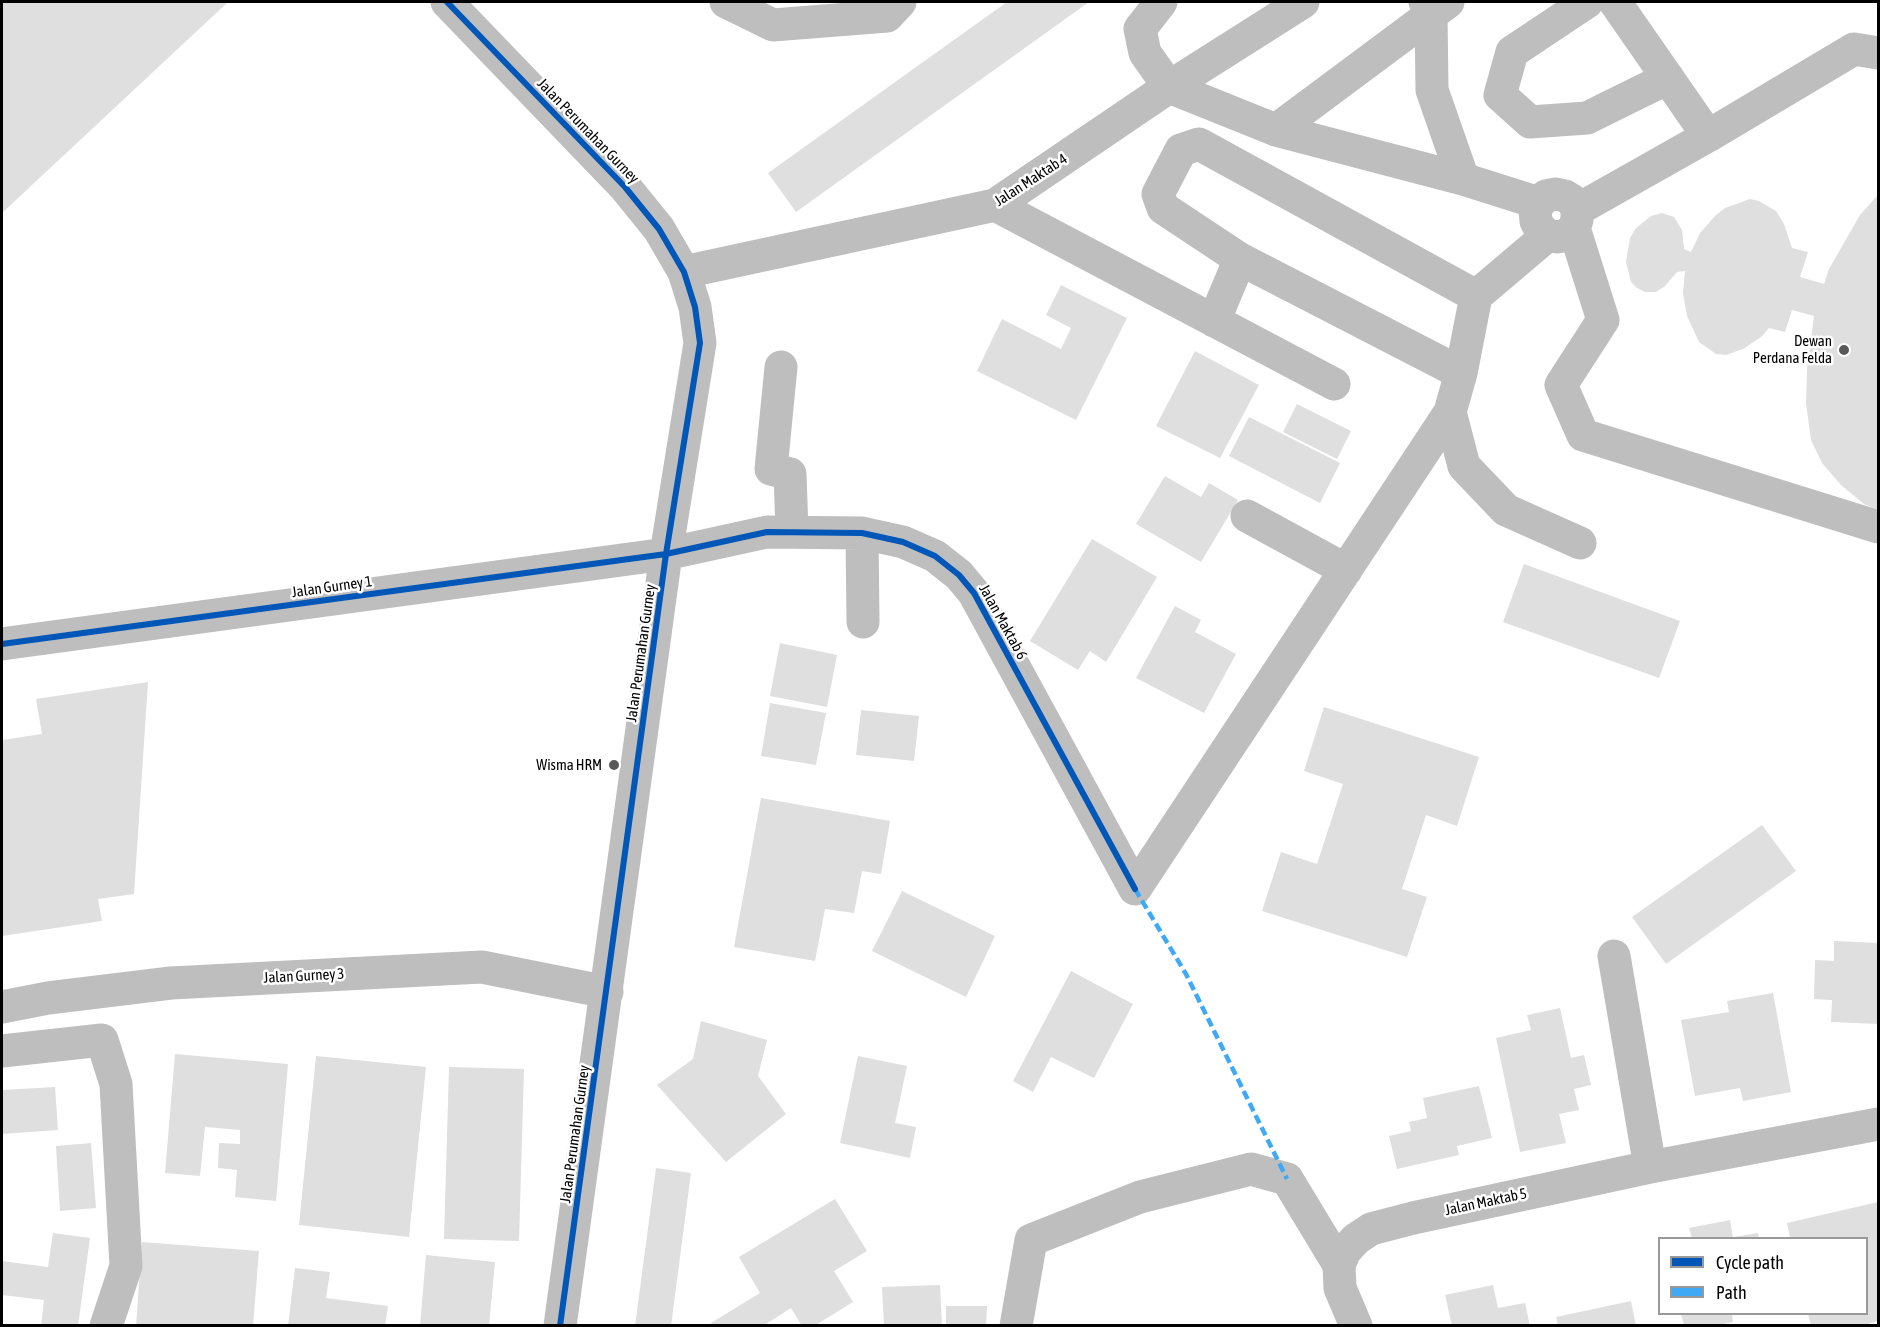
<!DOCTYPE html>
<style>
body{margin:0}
#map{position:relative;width:1880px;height:1327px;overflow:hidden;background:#fff;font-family:"Asap Condensed",sans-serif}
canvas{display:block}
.frame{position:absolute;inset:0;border:3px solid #000;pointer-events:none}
.legend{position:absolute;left:1658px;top:1237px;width:210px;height:78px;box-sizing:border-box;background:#fff;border:2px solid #999;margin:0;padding:8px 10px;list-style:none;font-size:18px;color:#000}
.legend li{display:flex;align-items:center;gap:12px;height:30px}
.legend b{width:30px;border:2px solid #999}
</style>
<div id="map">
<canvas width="1880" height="1327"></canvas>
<div class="frame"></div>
<ul class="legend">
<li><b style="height:8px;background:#0057b8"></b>Cycle path</li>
<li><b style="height:8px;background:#3fa9f5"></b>Path</li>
</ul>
</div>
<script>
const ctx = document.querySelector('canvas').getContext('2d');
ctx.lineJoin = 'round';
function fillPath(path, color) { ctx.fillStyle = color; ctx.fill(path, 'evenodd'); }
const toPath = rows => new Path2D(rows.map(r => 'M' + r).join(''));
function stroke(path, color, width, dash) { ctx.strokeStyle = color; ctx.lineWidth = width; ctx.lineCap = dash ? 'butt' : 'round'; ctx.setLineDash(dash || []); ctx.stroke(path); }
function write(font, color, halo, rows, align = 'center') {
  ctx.font = font + ' "Asap Condensed",sans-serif'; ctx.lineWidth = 5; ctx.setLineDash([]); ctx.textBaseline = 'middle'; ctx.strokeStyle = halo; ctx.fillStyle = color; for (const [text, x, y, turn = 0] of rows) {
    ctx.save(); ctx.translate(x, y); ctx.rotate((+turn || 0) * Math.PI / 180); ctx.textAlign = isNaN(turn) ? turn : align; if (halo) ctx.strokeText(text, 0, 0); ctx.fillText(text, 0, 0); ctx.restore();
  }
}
fillPath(toPath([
 [2,2,228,2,2,213],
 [1007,2,1089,2,796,212,768,173],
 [1878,195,1878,510,1864,504,1841,485,1822,463,1811,440,1806,403,1807,368,1814,316,1792,310,1785,332,1769,328,1761,337,1743,349,1726,355,1716,354,1699,342,1687,316,1683,293,1685,271,1677,272,1665,286,1656,292,1645,292,1637,288,1631,282,1626,262,1630,238,1636,228,1651,216,1662,213,1674,217,1682,230,1684,249,1691,252,1700,233,1715,216,1725,208,1750,199,1759,201,1776,211,1784,224,1792,248,1808,252,1800,277,1824,284,1829,269,1860,215],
 [1061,285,1127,318,1076,420,977,371,1002,319,1061,349,1071,328,1046,315],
 [1195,351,1259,385,1220,458,1156,426],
 [1297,404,1351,431,1337,459,1283,432],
 [1249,417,1340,463,1320,503,1229,456],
 [1165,476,1201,497,1209,483,1238,500,1201,562,1136,524],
 [1092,539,1157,577,1106,662,1090,651,1078,670,1030,641],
 [1524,564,1680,621,1659,678,1503,622],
 [1175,606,1201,620,1195,632,1236,654,1204,713,1136,678],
 [780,643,837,655,827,707,770,696],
 [148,682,134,894,98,899,102,921,2,936,2,740,42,734,36,699],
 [770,703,826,713,816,765,761,756],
 [1324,707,1479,757,1457,826,1426,815,1402,889,1427,897,1407,957,1262,911,1281,852,1317,864,1343,784,1304,771],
 [861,710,919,716,914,761,856,755],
 [761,798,890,821,881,874,862,871,854,913,825,909,815,961,734,947],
 [1762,825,1796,871,1666,964,1632,917],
 [902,891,995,936,966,997,872,951],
 [1834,941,1878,943,1878,1024,1831,1022,1832,1000,1814,999,1815,960,1834,961],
 [1071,971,1133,1004,1094,1078,1051,1057,1033,1092,1013,1081],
 [1773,993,1791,1092,1743,1101,1740,1088,1695,1096,1681,1020,1729,1012,1727,1001],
 [1560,1008,1571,1058,1584,1055,1591,1085,1574,1089,1579,1110,1559,1114,1566,1143,1520,1152,1496,1038,1531,1030,1527,1015],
 [701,1021,767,1040,758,1076,786,1114,726,1162,657,1085,693,1059],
 [175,1054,288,1064,276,1201,235,1197,237,1170,218,1168,219,1143,240,1144,240,1130,205,1127,200,1176,165,1173],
 [316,1056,426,1067,409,1237,299,1225],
 [858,1056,907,1066,895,1123,916,1127,910,1158,840,1143],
 [449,1067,524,1069,519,1241,444,1239],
 [1479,1086,1492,1138,1457,1146,1459,1155,1397,1169,1389,1136,1411,1131,1409,1122,1427,1118,1423,1098],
 [55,1087,58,1130,2,1134,2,1090],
 [91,1143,96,1208,60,1211,56,1146],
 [656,1168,691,1173,671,1326,635,1326],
 [835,1199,867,1251,834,1271,853,1302,814,1326,802,1326,791,1308,763,1326,713,1326,711,1323,760,1293,739,1257],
 [1878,1202,1878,1321,1860,1326,1811,1326,1808,1314,1866,1314,1866,1238,1790,1238,1787,1223],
 [1730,1220,1733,1238,1692,1238,1689,1228],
 [53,1233,90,1238,78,1326,41,1326,44,1300,2,1295,2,1261,48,1267],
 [1758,1233,1759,1238,1734,1238,1734,1237],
 [142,1242,259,1251,253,1326,136,1326],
 [426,1255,495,1262,489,1326,420,1326],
 [295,1268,330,1272,326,1298,388,1306,385,1326,288,1326],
 [940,1285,942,1326,884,1326,882,1287],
 [1493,1285,1498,1308,1525,1303,1530,1326,1452,1326,1445,1295],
 [1631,1301,1636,1326,1558,1326,1556,1317],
 [946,1306,987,1306,986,1326,946,1326],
 [1681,1314,1732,1314,1733,1322,1714,1326,1684,1326]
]), '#dfdfdf');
stroke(toPath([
 [447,2,625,187,659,229,684,272,695,307,700,343,666,554,560,1326],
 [726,2,773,25,887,16,900,2],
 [1161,2,1140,29,1145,53,1169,87,1276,130,1463,179,1539,203],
 [1425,2,1431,13,1432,90,1463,179],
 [1587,2,1512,52,1500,95,1530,122,1587,118,1668,78],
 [1615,2,1708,136],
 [1276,130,1448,2],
 [995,205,1334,384],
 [1577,210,1708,136,1854,49,1878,53],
 [1574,228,1567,235,1557,237,1548,235,1540,229,1536,221,1535,211,1539,203,1546,196,1556,194,1565,196,1573,201,1577,210,1577,220,1574,228,1603,320,1561,385,1583,435,1878,527],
 [1240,259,1461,373],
 [684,272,995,205,1169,87,1303,2],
 [1214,321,1240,259,1163,208,1158,194,1181,150,1199,144,1476,296],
 [781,367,771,469,790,474,792,531],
 [1450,412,1464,466,1506,510,1580,543],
 [1247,516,1346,570],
 [862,533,863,622],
 [2,644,666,554,767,532,862,533,903,542,935,556,959,575,974,593,1135,889,1450,412,1461,373,1476,296,1548,235],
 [1614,956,1650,1167],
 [2,1007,48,998,171,983,482,967,607,992],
 [2,1051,102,1040,116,1084,126,1266,106,1326],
 [1016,1326,1031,1240,1140,1197,1251,1169,1287,1179,1339,1265],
 [1356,1326,1340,1288,1339,1265,1345,1251,1356,1239,1371,1229,1413,1218,1650,1167,1878,1124]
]), '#bebebe', 33);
stroke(toPath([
 [1135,889,1186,974,1287,1179]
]), '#3fa9f5', 4.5, [9, 4.5]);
stroke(toPath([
 [447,2,625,187,659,229,684,272,695,307,700,343,666,554,560,1326],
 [2,644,666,554,767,532,862,533,903,542,935,556,959,575,974,593,1135,889]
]), '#0057b8', 6);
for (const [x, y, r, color] of [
 [1844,350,6,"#595959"],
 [614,765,6,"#595959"]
]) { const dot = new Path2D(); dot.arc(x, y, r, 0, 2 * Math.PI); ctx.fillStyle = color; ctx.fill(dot); stroke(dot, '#fff', 2); }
write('15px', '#000', '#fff', [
 ["Jalan Perumahan Gurney",588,131,46],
 ["Jalan Maktab 4",1031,180,-33],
 ["Jalan Gurney 1",332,587,-8],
 ["Jalan Maktab 6",1003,622,61],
 ["Jalan Perumahan Gurney",641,653,-82],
 ["Jalan Gurney 3",304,976,-3],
 ["Jalan Perumahan Gurney",575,1134,-82],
 ["Jalan Maktab 5",1486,1202,-12]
]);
write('15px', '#000', '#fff', [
 ["Dewan",1832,341],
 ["Perdana Felda",1832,358],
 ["Wisma HRM",602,765]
], 'right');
</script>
